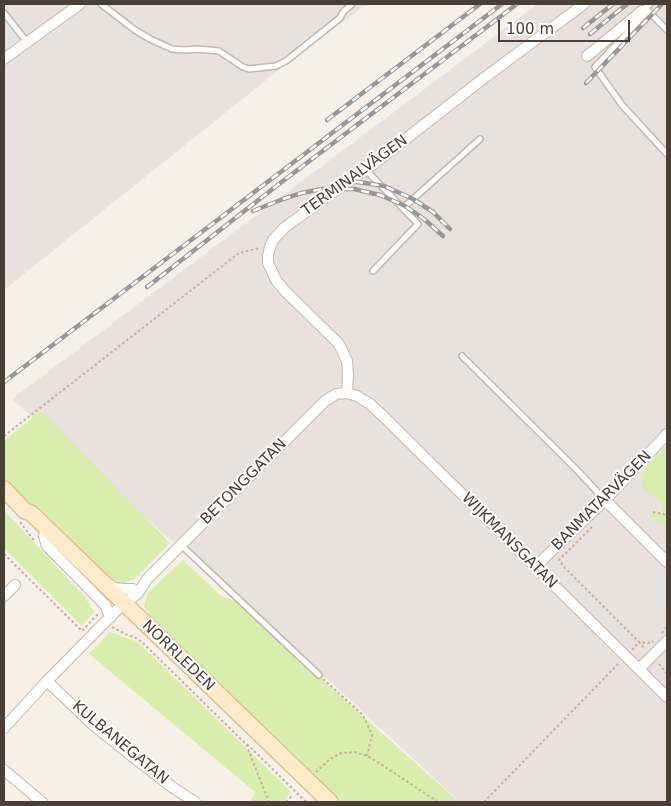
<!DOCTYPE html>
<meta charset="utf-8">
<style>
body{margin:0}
#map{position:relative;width:671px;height:806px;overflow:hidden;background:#f6f0e8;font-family:"DejaVu Sans",sans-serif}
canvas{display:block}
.frame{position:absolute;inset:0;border:5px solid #4a3f36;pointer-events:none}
.scale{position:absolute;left:498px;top:20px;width:132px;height:22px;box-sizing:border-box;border:2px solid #4a3f36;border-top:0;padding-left:6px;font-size:15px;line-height:18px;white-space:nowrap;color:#4a3f36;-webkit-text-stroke:4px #fff;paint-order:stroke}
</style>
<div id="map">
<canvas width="671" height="806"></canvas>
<div class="frame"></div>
<div class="scale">100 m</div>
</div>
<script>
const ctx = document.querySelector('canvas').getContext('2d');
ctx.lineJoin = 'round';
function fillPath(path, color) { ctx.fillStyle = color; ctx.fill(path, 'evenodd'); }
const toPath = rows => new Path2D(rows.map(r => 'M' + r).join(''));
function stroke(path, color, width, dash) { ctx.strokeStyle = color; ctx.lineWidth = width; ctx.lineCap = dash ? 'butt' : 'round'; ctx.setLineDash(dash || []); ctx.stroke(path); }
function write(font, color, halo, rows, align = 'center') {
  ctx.font = font + ' "DejaVu Sans",sans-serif'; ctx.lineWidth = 4; ctx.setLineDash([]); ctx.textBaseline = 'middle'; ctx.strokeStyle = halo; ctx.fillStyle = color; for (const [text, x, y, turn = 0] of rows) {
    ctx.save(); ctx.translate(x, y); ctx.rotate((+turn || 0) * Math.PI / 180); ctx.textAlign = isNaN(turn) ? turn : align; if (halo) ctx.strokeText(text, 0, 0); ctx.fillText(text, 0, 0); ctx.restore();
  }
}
fillPath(toPath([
 [4,4,367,4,290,61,4,290],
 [538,4,667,4,667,802,460,802,346,696,12,399]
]), '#e8e1dd');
fillPath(toPath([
 [41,411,170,543,135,579,121,584,106,577,4,480,4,441],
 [667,447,667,524,661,523,649,517,652,513,658,515,663,512,662,505,658,498,645,491,641,481,647,466],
 [4,510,85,597,94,612,82,626,4,548],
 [183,560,221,596,237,602,263,627,459,802,340,802,151,617,144,606,148,593],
 [110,632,138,642,291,792,283,802,250,802,255,792,89,654]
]), '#d9edae');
fillPath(toPath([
 [4,19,18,37,4,48],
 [425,406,547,526,527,546,405,426],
 [606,522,667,581,667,602,636,634,565,564],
 [546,774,574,802,517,802]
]), '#e7e3e0');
const service = toPath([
 [101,4,135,30,150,39,172,49,185,50,197,49,219,51,243,67,249,69,276,66,286,61,340,18,343,12,352,4],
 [642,11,650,4],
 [4,13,27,42],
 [667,30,648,11,595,67,622,105,667,154],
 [366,170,418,224,373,271],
 [403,208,480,139],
 [462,356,576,469,605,500],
 [181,545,319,675]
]);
const minor = toPath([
 [587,56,642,11],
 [4,59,80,4],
 [347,393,348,375,347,361,339,344,285,291,276,280,268,263,268,256,270,247,273,240,284,228,347,182,366,170,484,78,584,4],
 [605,500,667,562],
 [44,536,47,546,106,606,110,618],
 [535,567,605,500,667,434],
 [110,585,114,588,124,589,133,589],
 [4,596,15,585],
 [639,669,667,641],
 [47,681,91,723,132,756,172,787,195,802],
 [4,728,47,681,118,609,138,593,147,579,325,401,336,394,347,393,357,396,370,404,384,417,667,697],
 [4,770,42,802]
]);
const secondary = toPath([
 [4,489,25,511,31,513,330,802]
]);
stroke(service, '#c5b9ad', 8);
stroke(minor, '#c5b9ad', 12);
stroke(secondary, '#ddc196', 18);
stroke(toPath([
 [4,436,239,253,260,248],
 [653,512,667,515],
 [20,522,35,542],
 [592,527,559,560,565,568,639,642,648,643,653,641],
 [4,554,82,631,98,614],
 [112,627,125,634,134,637,142,642,246,744,269,802],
 [662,633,667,627],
 [632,650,639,642,645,649],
 [659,664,667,674],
 [323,679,363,715,372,735,367,756],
 [247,744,306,802],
 [316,772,330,759,341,753,355,752,365,755,376,761,438,802],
 [286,802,293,795],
 [484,802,620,662]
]), '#c5b09a', 2, [2.5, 2.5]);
stroke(service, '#fff', 5);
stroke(minor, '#fff', 10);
stroke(secondary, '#ffebc9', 15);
const rail = toPath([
 [583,28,613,4],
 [590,34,627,4],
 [586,83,662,4],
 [327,120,480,4],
 [339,182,358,182,384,186,413,199,433,212,450,229],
 [253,211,283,199,302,193,322,189,354,189,380,195,405,206,424,219,443,236],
 [147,287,279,184,517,4],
 [4,382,502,4]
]);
stroke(rail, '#989898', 4.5);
stroke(rail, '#fff', 2.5, [8]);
write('15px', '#4a3f36', '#fff', [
 ["TERMINALVÄGEN",355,176,-36],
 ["BETONGGATAN",244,482,-45],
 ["BANMATARVÄGEN",602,501,-45],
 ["WIJKMANSGATAN",509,541,45],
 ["NORRLEDEN",178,656,44],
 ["KULBANEGATAN",120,743,40]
]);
</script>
